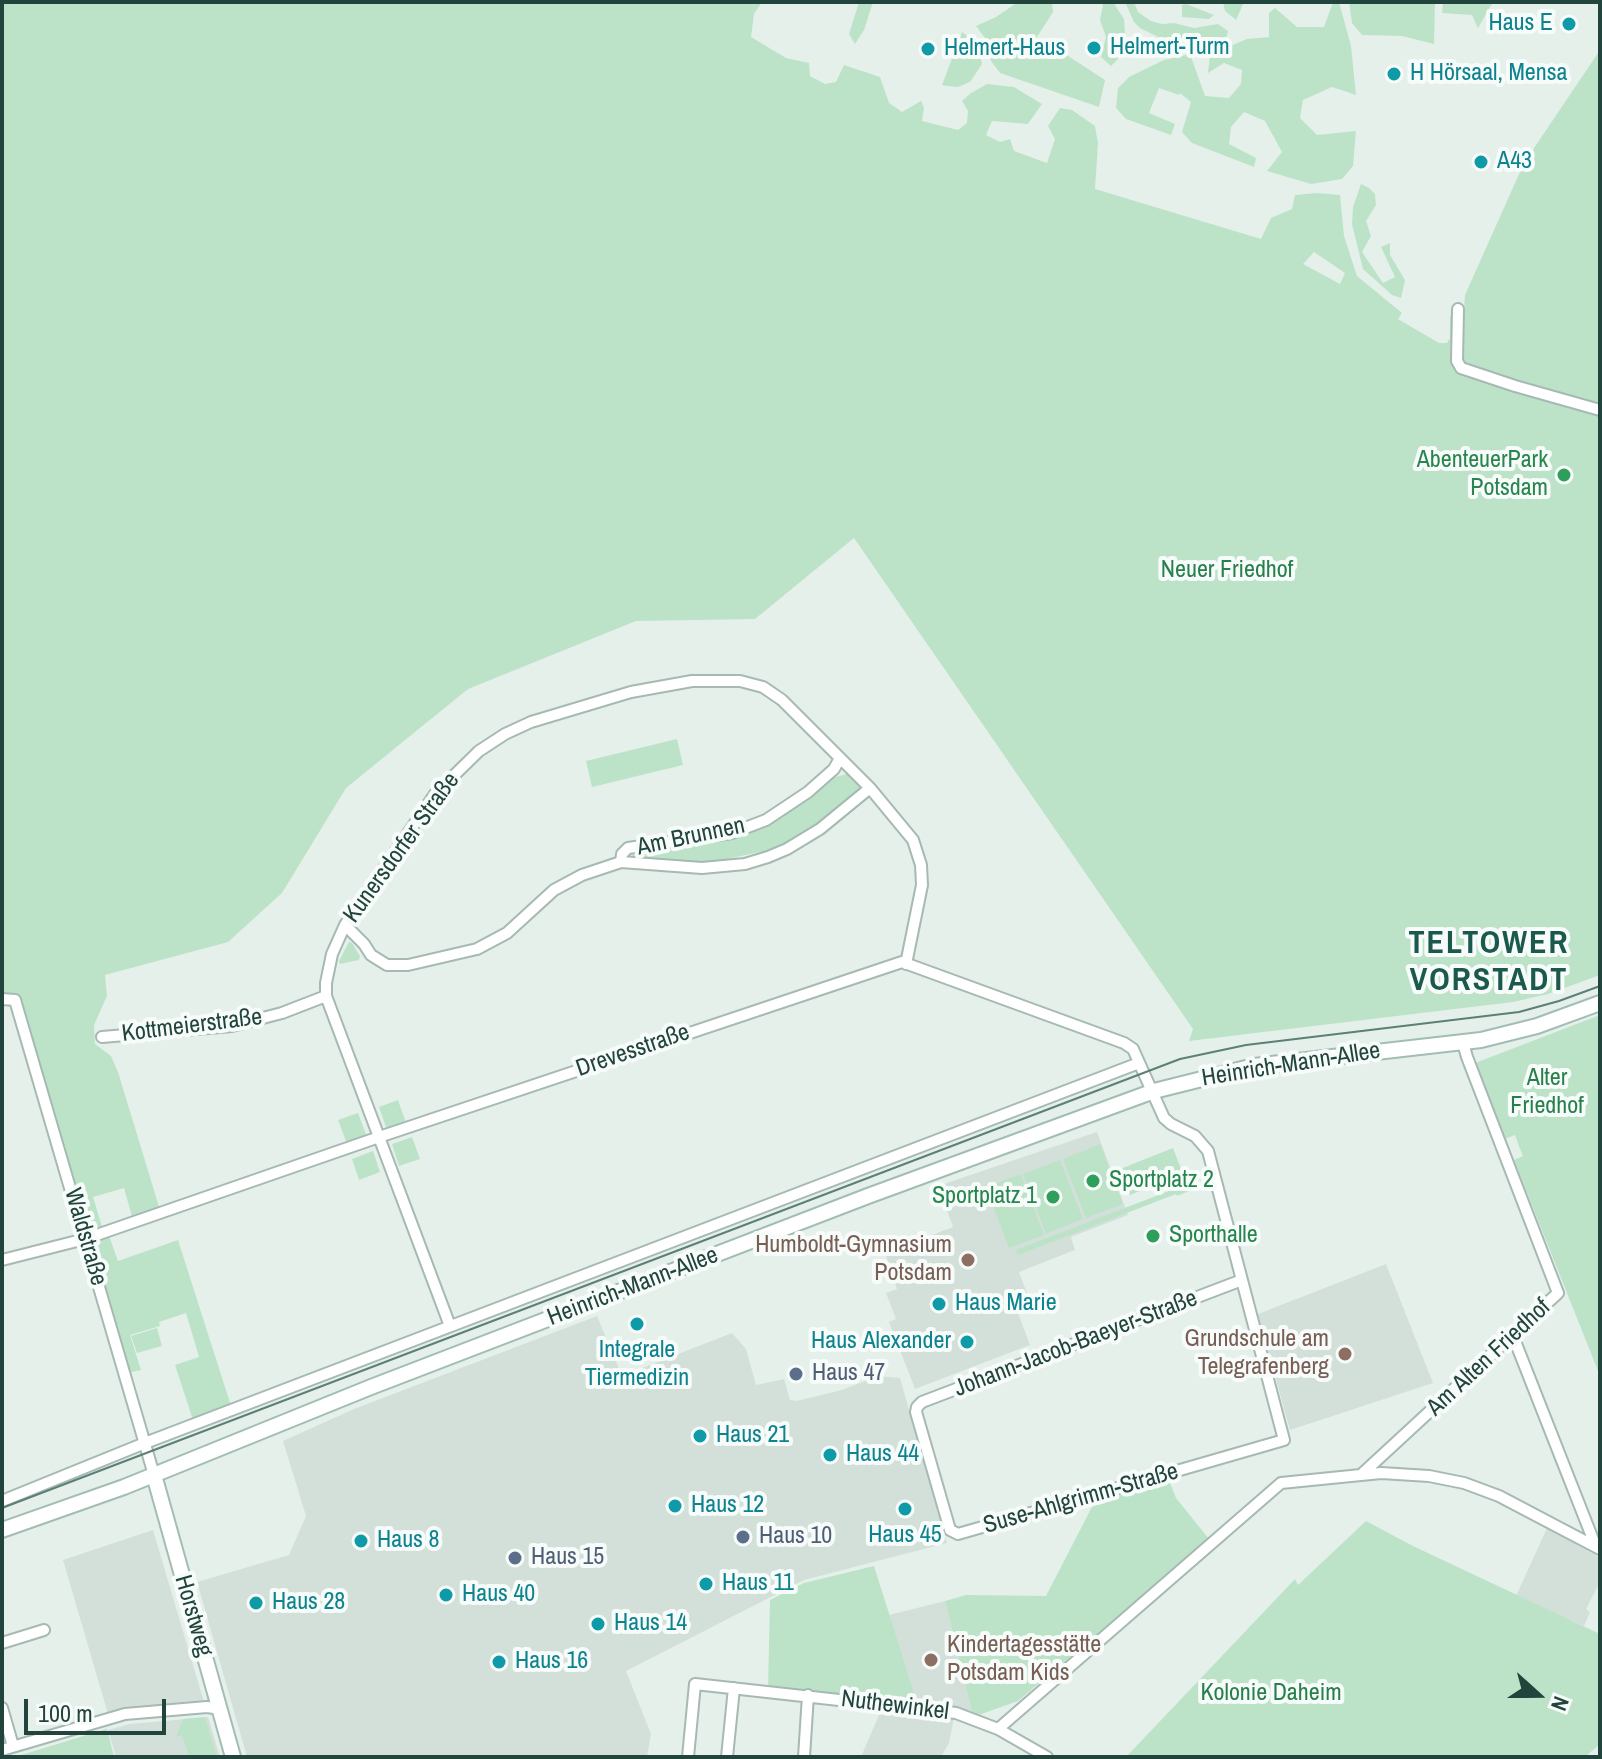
<!DOCTYPE html>
<meta charset="utf-8">
<style>
body{margin:0}
#map{position:relative;width:1602px;height:1759px;overflow:hidden;background:#e5f0eb;font-family:"Archivo Narrow",sans-serif}
canvas{display:block}
.frame{position:absolute;inset:0;border:4px solid #21443c;pointer-events:none}
.north{position:absolute;left:1498px;top:1655px;width:80px;height:80px;-webkit-text-stroke:6px #f7fbf9;paint-order:stroke;rotate:111deg;font-size:22px;font-weight:700;line-height:32px;text-align:center;color:#21443c}
.north::after{content:'';display:block;margin:auto;width:28px;height:36px;background:#21443c;clip-path:polygon(50% 0,100% 100%,50% 72%,0 100%)}
.scale{position:absolute;left:24px;top:1699px;width:142px;height:36px;box-sizing:border-box;border:4px solid #21443c;border-top:0;padding-left:10px;font-size:24px;line-height:28px;white-space:nowrap;color:#21443c;-webkit-text-stroke:6px #f7fbf9;paint-order:stroke}
</style>
<div id="map">
<canvas width="1602" height="1759"></canvas>
<div class="frame"></div>
<div class="north">N</div>
<div class="scale">100 m</div>
</div>
<script>
const ctx = document.querySelector('canvas').getContext('2d');
ctx.lineJoin = 'round';
function fillPath(path, color) { ctx.fillStyle = color; ctx.fill(path, 'evenodd'); }
const toPath = rows => new Path2D(rows.map(r => 'M' + r).join(''));
function stroke(path, color, width, dash) { ctx.strokeStyle = color; ctx.lineWidth = width; ctx.lineCap = dash ? 'butt' : 'round'; ctx.setLineDash(dash || []); ctx.stroke(path); }
function write(font, color, halo, rows, align = 'center') {
  ctx.font = font + ' "Archivo Narrow",sans-serif'; ctx.lineWidth = 8; ctx.setLineDash([]); ctx.textBaseline = 'middle'; ctx.strokeStyle = halo; ctx.fillStyle = color; for (const [text, x, y, turn = 0] of rows) {
    ctx.save(); ctx.translate(x, y); ctx.rotate((+turn || 0) * Math.PI / 180); ctx.textAlign = isNaN(turn) ? turn : align; if (halo) ctx.strokeText(text, 0, 0); ctx.fillText(text, 0, 0); ctx.restore();
  }
}
fillPath(toPath([
 [1097,1132,1128,1215,1071,1237,1075,1250,1019,1272,1028,1296,1014,1302,1030,1345,915,1389,889,1322,896,1319,886,1293,897,1289,885,1253,953,1227,938,1186],
 [1386,1264,1433,1383,1290,1430,1258,1314],
 [597,1316,622,1376,732,1333,746,1349,756,1385,784,1379,790,1400,796,1401,842,1390,878,1376,900,1378,947,1543,804,1580,626,1671,651,1734,647,1757,247,1757,197,1582,289,1555,306,1516,283,1441,354,1409],
 [1547,1528,1600,1558,1600,1582,1586,1609,1590,1612,1584,1626,1516,1596],
 [153,1530,204,1702,124,1708,108,1714,63,1560],
 [945,1601,973,1717,918,1705,889,1615],
 [882,1708,954,1718,949,1743,941,1757,861,1757],
 [208,1717,220,1757,116,1757,108,1730,130,1724]
]), '#d3e0da');
fillPath(toPath([
 [2,2,762,2,754,14,751,37,786,58,809,63,810,76,825,84,836,82,844,65,880,77,889,103,902,112,921,101,924,108,922,121,958,130,967,123,968,111,962,101,971,93,987,84,1014,87,1042,104,1028,124,992,121,986,135,1000,142,1010,139,1014,151,1047,163,1055,139,1048,126,1060,108,1072,110,1095,126,1098,143,1095,189,1261,239,1271,218,1292,209,1295,195,1317,193,1340,195,1344,236,1357,276,1402,313,1398,319,1439,343,1447,343,1450,338,1450,316,1456,316,1457,309,1464,309,1465,295,1524,163,1600,50,1600,975,1548,994,1513,1002,1189,1041,1193,1029,854,538,755,619,636,621,468,689,346,788,282,893,228,942,105,975,107,996,94,1025,95,1044,111,1056,118,1072,160,1210,133,1220,124,1188,93,1197,103,1230,86,1237,19,999,2,997],
 [1314,252,1345,273,1340,284,1303,264],
 [859,2,873,2,864,30,855,44,849,34],
 [1018,2,1052,2,1053,12,1035,40,1038,47,1062,52,1105,80,1099,107,1000,73,991,61,985,38,976,26,996,17],
 [1099,2,1113,2,1124,19,1125,33,1117,60,1111,66,1101,57,1106,37,1100,20,1103,5],
 [1125,2,1134,2,1138,12,1151,21,1162,24,1174,23,1194,28,1218,24,1228,31,1226,40,1207,45,1168,42,1140,28,1134,22],
 [1223,2,1244,2,1236,20,1225,11],
 [1333,2,1339,2,1351,46,1356,95,1332,87,1303,100,1300,118,1317,135,1356,131,1353,166,1342,179,1311,184,1267,171,1282,152,1265,121,1244,112,1231,127,1229,144,1256,158,1254,167,1192,143,1182,132,1191,102,1180,93,1179,95,1159,88,1149,113,1175,124,1171,135,1126,119,1116,108,1118,88,1129,77,1164,60,1190,54,1205,96,1229,98,1241,84,1242,70,1224,63,1208,73,1210,54,1247,39,1269,37,1269,13,1275,8,1297,27,1324,27],
 [1349,2,1435,2,1434,44,1402,36,1362,35,1352,23],
 [1443,2,1493,2,1478,28,1472,15,1442,13],
 [1186,4,1214,15,1209,19,1182,17,1182,5],
 [962,32,977,43,982,64,970,82,958,87,948,86,942,85],
 [1361,184,1369,188,1375,194,1376,205,1366,221,1371,236,1362,252,1383,283,1395,277,1381,247,1390,243,1390,255,1405,280,1401,298,1392,295,1363,269,1352,224,1353,207],
 [677,739,683,765,592,787,586,761],
 [847,774,859,783,860,791,819,826,784,847,703,864,633,860,632,852,736,836,800,802,835,777],
 [349,942,352,943,360,956,359,960,340,964,339,961],
 [1600,1015,1600,1376,1514,1160,1523,1156,1520,1149,1515,1135,1505,1139,1475,1063],
 [398,1100,406,1123,387,1130,379,1107],
 [358,1113,367,1137,347,1144,338,1120],
 [412,1137,420,1159,399,1166,392,1144],
 [1100,1144,1123,1204,1086,1218,1063,1159],
 [1173,1148,1183,1174,1130,1195,1120,1169],
 [373,1151,380,1172,359,1180,352,1159],
 [1060,1160,1083,1219,1046,1234,1023,1174],
 [1021,1174,1044,1235,1009,1248,986,1187],
 [1185,1181,1189,1191,1177,1196,1176,1194,1018,1255,1016,1250,1174,1189,1173,1186],
 [108,1233,118,1261,178,1240,231,1406,193,1420,175,1365,199,1357,186,1313,159,1322,160,1326,130,1335,141,1370,127,1373,86,1240],
 [157,1328,162,1346,137,1353,131,1336],
 [1168,1478,1176,1498,1209,1539,1018,1701,973,1717,945,1601,966,1595,1046,1596,1094,1503],
 [1366,1521,1413,1546,1600,1634,1600,1744,1585,1757,1126,1757,1295,1579,1298,1585],
 [874,1566,918,1705,768,1689,770,1600,804,1583],
 [205,1717,217,1757,189,1757,182,1735,176,1737,183,1719],
 [107,1729,114,1757,15,1757,106,1729]
]), '#bce3c8');
const street = toPath([
 [1458,309,1457,361,1461,368,1515,386,1600,410],
 [621,862,622,854,628,848,732,833,766,820,808,792,834,769,840,758],
 [345,925,364,944,371,955,387,965,408,965,477,949,507,933,554,890,582,875,621,862,702,868,745,864,768,857,787,849,820,829,870,788],
 [2,999,15,1000,154,1475],
 [102,1037,232,1026,282,1013,326,996],
 [2,1260,85,1239,385,1135,902,962,1124,1043,1133,1049,1164,1118,1171,1124,1195,1136,1208,1151,1284,1440,958,1534,950,1530,916,1412,917,1407,922,1402,1242,1280],
 [450,1326,326,996,326,983,332,954,345,925,435,794,479,751,505,734,531,722,631,692,692,681,740,681,763,687,782,700,870,788,913,840,921,865,922,885,906,964],
 [1513,1336,1596,1547],
 [1363,1473,1558,1293,1467,1057,1463,1043],
 [2,1501,145,1443,1139,1063],
 [2,1643,44,1630],
 [2,1708,13,1746],
 [998,1729,1281,1483,1381,1473,1429,1476,1464,1483,1499,1496,1600,1549],
 [2,1750,125,1714,207,1707,221,1709],
 [688,1757,695,1684,956,1713,998,1729,1047,1757],
 [727,1757,734,1688],
 [804,1757,808,1695]
]);
const secondary = toPath([
 [154,1475,233,1757],
 [2,1530,124,1487,371,1387,868,1196,1154,1091,1254,1066,1481,1040,1537,1026,1600,1003]
]);
stroke(street, '#a6b9b3', 14);
stroke(secondary, '#a2bdb4', 18);
stroke(street, '#fff', 10);
stroke(secondary, '#fff', 14);
stroke(toPath([
 [2,1508,1180,1059,1246,1045,1519,1012,1559,1001,1600,986]
]), '#5c7f77', 2);
for (const [x, y, r, color] of [
 [1569,24,8,"#0f9aa8"],
 [1094,48,8,"#0f9aa8"],
 [928,49,8,"#0f9aa8"],
 [1394,74,8,"#0f9aa8"],
 [1481,162,8,"#0f9aa8"],
 [1564,475,8,"#2e9e5b"],
 [1093,1181,8,"#2e9e5b"],
 [1053,1197,8,"#2e9e5b"],
 [1153,1236,8,"#2e9e5b"],
 [968,1260,8,"#8d6e63"],
 [939,1304,8,"#0f9aa8"],
 [637,1324,8,"#0f9aa8"],
 [967,1342,8,"#0f9aa8"],
 [1345,1354,8,"#8d6e63"],
 [796,1374,8,"#5c6f8a"],
 [700,1436,8,"#0f9aa8"],
 [830,1455,8,"#0f9aa8"],
 [675,1506,8,"#0f9aa8"],
 [905,1509,8,"#0f9aa8"],
 [743,1537,8,"#5c6f8a"],
 [361,1541,8,"#0f9aa8"],
 [515,1558,8,"#5c6f8a"],
 [706,1584,8,"#0f9aa8"],
 [446,1595,8,"#0f9aa8"],
 [256,1603,8,"#0f9aa8"],
 [598,1624,8,"#0f9aa8"],
 [931,1660,8,"#8d6e63"],
 [499,1662,8,"#0f9aa8"]
]) { const dot = new Path2D(); dot.arc(x, y, r, 0, 2 * Math.PI); ctx.fillStyle = color; ctx.fill(dot); stroke(dot, '#f7fbf9', 3); }
write('24px', '#0d838f', '#f7fbf9', [
 ["Haus E",1553,24,"right"],
 ["Helmert-Turm",1110,48],
 ["Helmert-Haus",944,49],
 ["H Hörsaal, Mensa",1410,74],
 ["A43",1497,162],
 ["Haus Marie",955,1304],
 ["Haus Alexander",951,1342,"right"],
 ["Integrale",637,1351,"center"],
 ["Tiermedizin",637,1379,"center"],
 ["Haus 21",716,1436],
 ["Haus 44",846,1455],
 ["Haus 12",691,1506],
 ["Haus 45",905,1536,"center"],
 ["Haus 8",377,1541],
 ["Haus 11",722,1584],
 ["Haus 40",462,1595],
 ["Haus 28",272,1603],
 ["Haus 14",614,1624],
 ["Haus 16",515,1662]
], 'left');
write('24px', '#27864d', '#f7fbf9', [
 ["AbenteuerPark",1548,461],
 ["Potsdam",1548,489],
 ["Sportplatz 2",1109,1181,"left"],
 ["Sportplatz 1",1037,1197],
 ["Sporthalle",1169,1236,"left"]
], 'right');
write('24px', '#27804c', '#f7fbf9', [
 ["Neuer Friedhof",1227,571],
 ["Alter",1547,1079],
 ["Friedhof",1547,1107],
 ["Kolonie Daheim",1271,1694]
]);
write('24px', '#21443c', '#f7fbf9', [
 ["Am Brunnen",691,837,-12],
 ["Kunersdorfer Straße",402,848,-54],
 ["Kottmeierstraße",192,1026,-7],
 ["Drevesstraße",633,1051,-19],
 ["Heinrich-Mann-Allee",1291,1065,-9],
 ["Waldstraße",85,1237,74],
 ["Heinrich-Mann-Allee",633,1287,-21],
 ["Johann-Jacob-Baeyer-Straße",1076,1344,-21],
 ["Am Alten Friedhof",1489,1358,-43],
 ["Suse-Ahlgrimm-Straße",1081,1499,-16],
 ["Horstweg",193,1616,74],
 ["Nuthewinkel",895,1706,7]
]);
write('24px', '#785e54', '#f7fbf9', [
 ["Humboldt-Gymnasium",952,1246],
 ["Potsdam",952,1274],
 ["Grundschule am",1329,1340],
 ["Telegrafenberg",1329,1368],
 ["Kindertagesstätte",947,1646,"left"],
 ["Potsdam Kids",947,1674,"left"]
], 'right');
write('24px', '#4e5e75', '#f7fbf9', [
 ["Haus 47",812,1374],
 ["Haus 10",759,1537],
 ["Haus 15",531,1558]
], 'left');
ctx.letterSpacing = '2px';
write('bold 32px', '#1a594c', '#f7fbf9', [
 ["TELTOWER",1489,944],
 ["VORSTADT",1489,981]
]);
ctx.letterSpacing = '0px';
</script>
